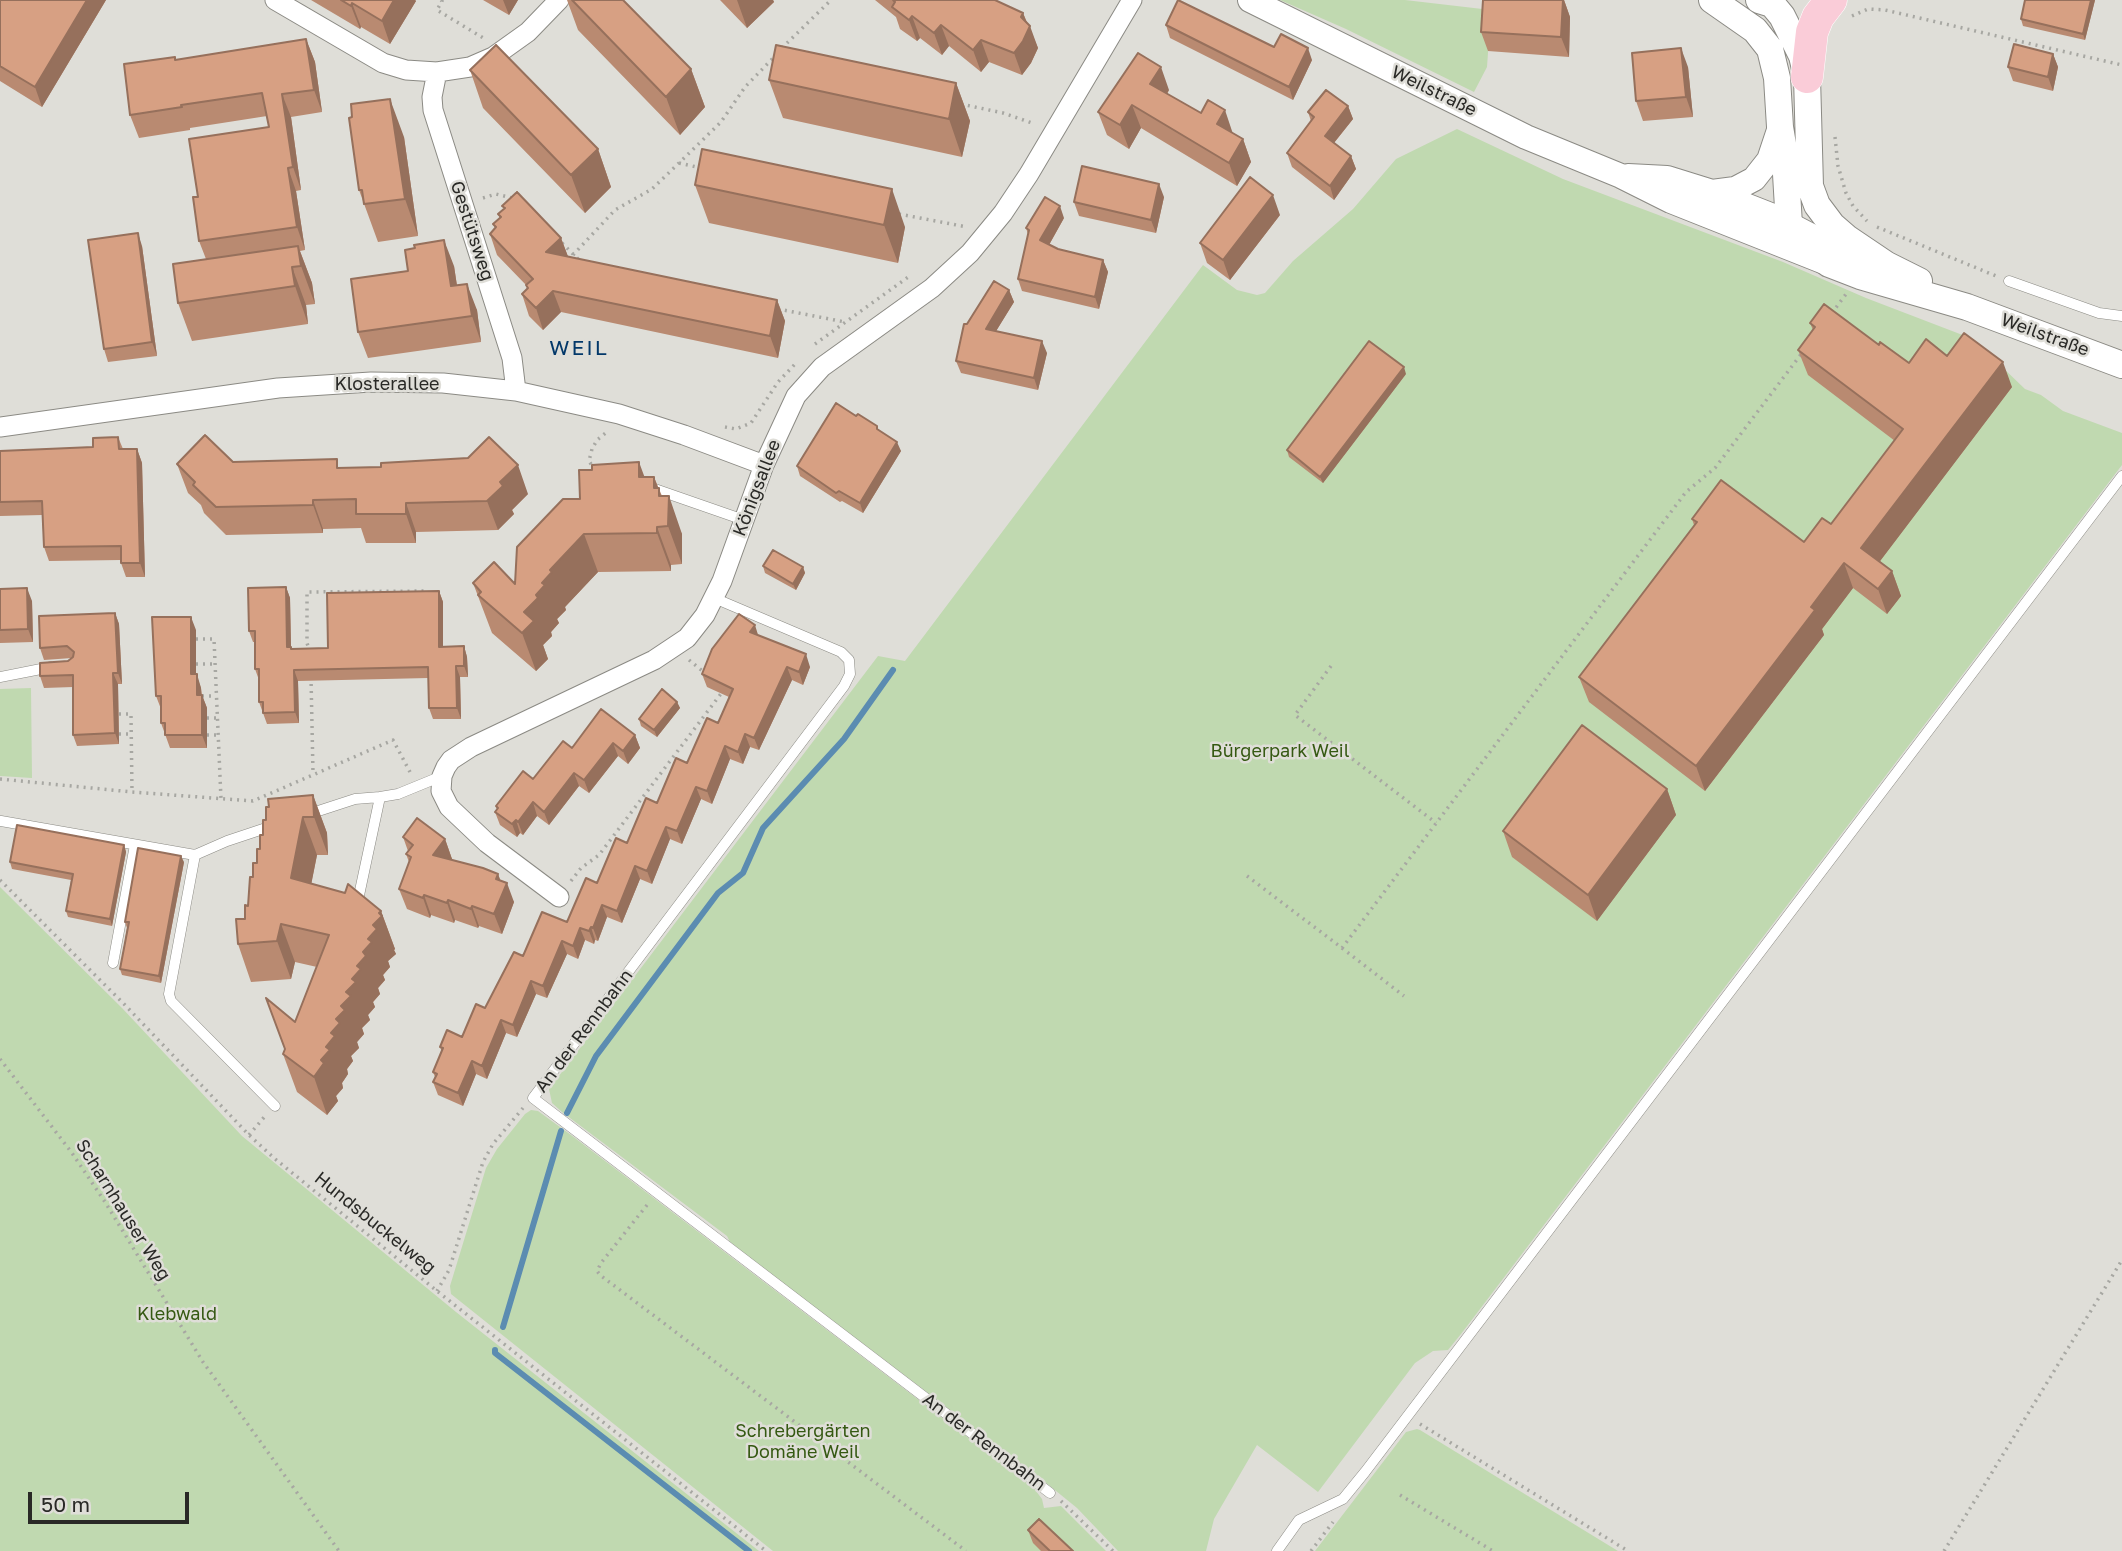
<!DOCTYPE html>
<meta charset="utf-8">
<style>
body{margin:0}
#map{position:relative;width:2122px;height:1551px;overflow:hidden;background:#dfded8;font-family:"Golos Text",sans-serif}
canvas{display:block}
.scale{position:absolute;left:28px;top:1492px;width:161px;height:32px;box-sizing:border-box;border:4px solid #292926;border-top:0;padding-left:9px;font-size:21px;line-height:24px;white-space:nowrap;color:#292926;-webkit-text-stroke:5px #dfded8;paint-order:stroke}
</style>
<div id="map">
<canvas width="2122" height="1551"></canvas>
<div class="scale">50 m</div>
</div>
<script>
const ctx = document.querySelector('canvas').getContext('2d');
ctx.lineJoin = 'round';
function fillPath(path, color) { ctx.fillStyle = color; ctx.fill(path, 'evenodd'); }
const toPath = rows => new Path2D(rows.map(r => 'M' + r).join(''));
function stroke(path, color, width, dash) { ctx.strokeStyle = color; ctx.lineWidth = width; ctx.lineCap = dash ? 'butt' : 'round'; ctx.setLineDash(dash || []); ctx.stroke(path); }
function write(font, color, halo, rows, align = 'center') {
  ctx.font = font + ' "Golos Text",sans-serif'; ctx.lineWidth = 5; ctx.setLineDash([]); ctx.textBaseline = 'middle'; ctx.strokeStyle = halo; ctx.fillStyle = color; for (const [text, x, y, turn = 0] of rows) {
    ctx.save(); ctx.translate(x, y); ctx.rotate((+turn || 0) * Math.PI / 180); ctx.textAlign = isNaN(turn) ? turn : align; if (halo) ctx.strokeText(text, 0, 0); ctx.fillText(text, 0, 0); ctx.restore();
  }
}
fillPath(toPath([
 [1280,0,1405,0,1491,10,1487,67,1474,92,1346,29],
 [1457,129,1563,179,1783,262,1866,298,1973,339,2025,389,2041,395,2063,411,2122,433,2122,465,1461,1334,1448,1350,1433,1351,1415,1363,1318,1492,1257,1445,1214,1519,1206,1551,1118,1551,1077,1508,1045,1482,791,1289,730,1242,727,1236,562,1112,552,1103,549,1089,878,656,905,661,1203,265,1237,290,1257,295,1265,293,1293,261,1353,209,1396,159],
 [31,688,32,778,0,776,0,689],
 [0,887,122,1008,242,1136,456,1312,759,1551,0,1551],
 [531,1110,538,1111,571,1135,1033,1487,1042,1499,1044,1508,1061,1506,1106,1551,773,1551,451,1294,450,1286,486,1168,497,1149,525,1114],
 [1417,1429,1420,1430,1618,1551,1315,1551,1406,1432]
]), '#c0d9b0');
stroke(toPath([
 [567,1113,596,1056,718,893,743,873,763,828,844,739,893,670],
 [503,1327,561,1131],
 [495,1350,495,1353,749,1551]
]), '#5b8cb1', 6);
const service = toPath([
 [2009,281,2099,313,2122,316],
 [649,487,744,520],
 [714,598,841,652,849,660,850,674,844,686,533,1098,1050,1493],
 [0,677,51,667],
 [306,815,355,799,380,797],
 [1,821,195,855],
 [358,900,380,797,398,794,442,776],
 [113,963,135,845],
 [275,1106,171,1001,169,994,195,855,227,841,275,825],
 [1277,1551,1299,1520,1343,1499,1365,1472,2122,476]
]);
const minor = toPath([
 [275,0,383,63,406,70,437,72,470,67,493,57,528,32,559,0],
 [437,72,432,97,433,110,512,358,516,391],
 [0,427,278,388,371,382,443,383,516,391,619,414,684,435,764,465],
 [559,897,487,843,449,807,441,791,442,776,446,767,451,760,471,747,654,660,687,638,705,615,722,581,764,465,796,396,822,367,932,288,970,253,1003,213,1029,174,1132,0]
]);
const tertiary = toPath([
 [1250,0,1526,137,1621,176,1671,201,1822,261],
 [1628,176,1667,178,1712,192,1773,216,1817,239,1870,259],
 [1712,192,1735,189,1754,179,1769,160,1780,127]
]);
const secondary = toPath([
 [1712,0,1755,30,1770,49,1777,78,1780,127,1785,157,1789,225,1812,252,1829,264,1860,276,1967,307,2122,365],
 [1759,0,1772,4,1782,16,1802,56,1807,77,1810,186,1817,205,1832,225,1847,238,1887,265,1919,281]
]);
const trunk = toPath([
 [1807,77,1812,32,1818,17,1831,0]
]);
stroke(service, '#8b8a84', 11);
stroke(minor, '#8b8a84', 21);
stroke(tertiary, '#8b8a84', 26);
stroke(secondary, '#8b8a84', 28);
stroke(trunk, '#fff', 33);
stroke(toPath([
 [441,0,442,1,437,10,485,39],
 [1852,16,1868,9,1885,10,2122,65],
 [782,48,831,0],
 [961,104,1003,113,1035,124],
 [1835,137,1838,166,1846,193,1853,206,1867,221],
 [679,163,701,168],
 [483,198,496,194,516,199],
 [899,214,967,227],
 [1877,227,1996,276],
 [562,243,579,260],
 [573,255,615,210,652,189,679,163,721,122,745,87,777,54],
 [778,309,845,322],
 [1832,313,1846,294],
 [815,344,911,275],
 [725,427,736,429,751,423,778,382,797,362],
 [595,470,589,461,592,449,597,440,608,431],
 [196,639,214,639,221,799],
 [310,652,307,643,307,592,426,591,426,596],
 [689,660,705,673],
 [196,664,215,664],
 [1331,666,1295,715,1436,823],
 [311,677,313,773],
 [202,696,216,696],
 [119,714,131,714,132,792],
 [207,718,219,718],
 [119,734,131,734],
 [207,735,219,735],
 [0,779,132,792,253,801,393,740,410,772],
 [1247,876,1342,948,1686,492,1715,468,1802,353],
 [0,880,125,1005,249,1135,274,1158,437,1291,766,1551],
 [571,881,581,868,599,855,723,691],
 [1342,948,1404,996],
 [0,1059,72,1153,105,1202,203,1362,339,1551],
 [249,1135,266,1115],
 [647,1205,601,1263,597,1271,600,1275,966,1551],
 [437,1291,449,1270,483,1162,493,1144,523,1108],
 [1420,1424,1628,1551],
 [1400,1495,1493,1551],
 [1061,1501,1113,1551],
 [1311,1551,1333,1522],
 [1944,1551,2122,1260]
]), '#a7a7a2', 3.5, [2, 5]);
stroke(service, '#fff', 10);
stroke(minor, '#fff', 19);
stroke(tertiary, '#fff', 24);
stroke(secondary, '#fff', 26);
stroke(trunk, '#faccd8', 32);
fillPath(toPath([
 [0,0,106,0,42,107,0,81],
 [311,0,415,0,416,1,390,44,361,27,360,29],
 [483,0,518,0,509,15],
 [567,0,623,0,691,69,705,107,680,135,578,30],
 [720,0,773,0,774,2,747,28],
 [875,0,995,0,1023,13,1038,48,1031,63,1022,75,989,62,981,72,949,46,942,55,920,38,917,41,900,29,896,17],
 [1483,0,1564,0,1570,17,1569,57,1488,51,1481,32],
 [2095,0,2085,40,2023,26,2021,19],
 [1166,25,1274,47,1312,60,1293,100,1170,38],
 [306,39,315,62,322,112,291,117,301,190,296,191,305,250,300,251,312,283,315,304,306,305,308,324,192,341,178,303,206,259,199,241,198,197,269,127,267,116,190,128,190,130,139,138,130,115,175,57,176,60],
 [2053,54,2058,67,2053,91,2013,81,2008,67],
 [1688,67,1693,117,1643,121,1636,101],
 [470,70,598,149,611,187,585,213,483,108],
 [769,80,956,83,970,121,962,157,783,118],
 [1169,90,1167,94,1243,139,1251,162,1237,186,1141,128,1129,149,1107,135,1098,112],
 [1348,106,1353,119,1334,143,1351,156,1356,169,1334,200,1292,167,1287,153,1311,121,1308,112],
 [404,137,418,236,378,242,359,190],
 [695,185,905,227,898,263,709,223],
 [1164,197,1156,233,1079,216,1074,202],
 [502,206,561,238,568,257,777,300,785,321,778,358,561,312,543,330,529,316,522,294,527,289,526,285,497,255,490,234,495,228,493,224,500,218,498,214,504,210],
 [1280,215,1230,280,1207,263,1200,243],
 [1064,218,1049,245,1058,249,1103,260,1108,272,1099,309,1022,291,1018,279,1028,234,1026,228],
 [142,246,157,356,108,362,104,349],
 [454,266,457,286,477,310,481,342,368,358,358,332],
 [1009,290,1014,302,996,331,1047,353,1038,390,961,373,956,361],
 [1810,323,1879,345,1909,363,1947,356,2012,387,1880,561,1892,571,1901,596,1887,614,1853,588,1822,629,1824,635,1705,791,1589,702,1579,677,1694,525,1692,519,1804,542,1831,524,1895,441,1808,375,1798,350,1813,330],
 [1406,374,1323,483,1289,457,1287,450],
 [879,430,901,451,863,513,842,501,840,502,800,476,797,466],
 [118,437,123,449,137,449,142,463,145,577,126,577,121,563,121,560,49,561,44,547,42,515,0,516,0,451,93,447],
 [233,462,340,468,528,494,512,510,514,514,498,530,416,532,416,543,366,543,361,528,323,529,323,533,226,535,204,513,201,505,188,493,177,464],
 [645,477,654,477,662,496,682,534,682,564,671,565,671,571,598,572,565,607,566,610,557,619,559,623,551,632,552,636,543,645,548,659,536,671,492,633,473,583,515,584,580,499],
 [763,566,803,567,805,573,796,590,765,573],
 [286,587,290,598,291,649,328,648,439,591,443,602,443,646,464,646,467,657,468,677,460,677,461,719,433,719,429,708,428,678,298,681,299,723,267,724,259,702,259,680,255,669,255,642,253,642,249,631],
 [0,589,32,601,33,642,0,643],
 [115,613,119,624,122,684,118,684,119,744,77,746,73,735,73,687,44,688,40,676,72,658,44,660,40,648],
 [196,630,196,674,201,688,202,695,207,708,207,748,170,748,161,723,161,709,156,696],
 [758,635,810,667,803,685,792,680,759,750,750,747,743,764,730,759,712,804,701,799,682,844,670,839,652,884,640,879,622,923,607,917,598,941,595,940,594,944,585,940,578,959,567,954,547,998,536,994,517,1037,506,1033,487,1079,476,1074,463,1106,438,1095,433,1082,435,1077,433,1072,442,1052,440,1047,462,1037,485,1008,523,956,567,922,718,723,729,697,707,687,702,674],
 [677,702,680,708,657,737,641,726,639,719],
 [635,735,640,748,628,764,618,756,589,793,579,786,549,825,537,816,523,835,520,833,517,837,500,825,495,812,497,810,496,806,572,748],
 [1667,789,1676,815,1597,921,1512,857,1503,831],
 [313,795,327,833,328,855,317,855,311,884,381,911,395,949,394,950,396,954,388,961,390,967,383,975,385,980,378,988,380,994,373,1002,375,1007,368,1015,370,1020,362,1028,364,1034,357,1042,359,1048,351,1056,353,1061,347,1069,348,1074,342,1083,343,1088,336,1096,338,1101,327,1115,297,1092,283,1054,285,1050,266,998,295,1022,317,967,295,962,291,979,251,982,238,944,245,919,269,807],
 [403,837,445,839,452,859,451,860,498,874,500,880,514,902,502,934,479,926,478,928,455,920,454,923,431,915,430,918,407,909,399,889,409,862,406,854,408,851],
 [124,845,126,852,112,926,68,917,66,911,71,880,12,869,10,862],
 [184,862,161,983,122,975,120,969,127,928,125,922],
 [1028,1530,1073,1551,1041,1551,1033,1543]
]), '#b98a71');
fillPath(toPath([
 [87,0,106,0,42,107,35,87],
 [394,0,415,0,416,1,390,44,382,21],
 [503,0,518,0,509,15],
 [737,0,773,0,774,2,747,28],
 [1563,0,1564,0,1570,17,1569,57,1561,37],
 [2091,0,2095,0,2085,40,2083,34],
 [352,3,361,27,360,29,351,6],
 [1023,13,1029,28,1030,26,1038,48,1031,63,1022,75,1014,53,1021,17],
 [912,16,920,38,917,41,909,20],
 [941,25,949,46,942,55,934,33],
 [306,39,315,62,322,112,314,90],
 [981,40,989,62,981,72,973,50],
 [1308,48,1312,60,1293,100,1289,87],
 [1681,48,1688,67,1693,117,1686,97],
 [2053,54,2058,67,2053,91,2048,77],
 [1161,67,1169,90,1159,107,1150,84],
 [691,69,705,107,680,135,666,97],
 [956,83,970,121,962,157,949,119],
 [282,94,291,117,301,190,293,167],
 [390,99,404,137,418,236,405,199],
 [1132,105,1141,128,1129,149,1120,125],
 [1348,106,1353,119,1329,149,1325,136],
 [1225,110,1233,134,1217,124],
 [1243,139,1251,162,1237,186,1229,163],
 [598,149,611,187,585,213,571,175],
 [1351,156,1356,169,1334,200,1330,186],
 [288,168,296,191,305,250,297,227],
 [1159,184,1164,197,1156,233,1151,220],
 [892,189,905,227,898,263,884,225],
 [1273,195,1280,215,1230,280,1223,260],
 [1060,206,1064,218,1045,252,1040,240],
 [138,233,142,246,157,356,152,342],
 [561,238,569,259,546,252],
 [444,240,454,266,461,312,451,286],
 [298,246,312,283,315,304,301,266],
 [1103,260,1108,272,1099,309,1095,297],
 [292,267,306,305,308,324,295,286],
 [467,284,477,310,481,342,472,316],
 [1009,290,1014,302,990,341,986,329],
 [553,291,561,312,543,330,536,308],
 [777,300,785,321,778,358,770,336],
 [1042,341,1047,353,1038,390,1034,378],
 [2003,362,2012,387,1871,573,1861,548],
 [1404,367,1406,374,1323,483,1320,477],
 [897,442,901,451,863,513,860,503],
 [137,449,142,463,145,577,140,563],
 [639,462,653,500,639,477],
 [518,465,528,494,512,510,514,514,498,530,487,501,500,482],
 [654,477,668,515,669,496,682,534,682,564,654,488],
 [313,500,323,529,323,533,313,505],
 [406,503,416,532,416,543,406,514],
 [657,527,671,565,671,571,657,533],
 [584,534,598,572,565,607,566,610,557,619,559,623,551,632,552,636,543,645,548,659,536,671,522,633,524,612,536,595,550,570],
 [1844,563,1853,588,1822,629,1824,635,1705,791,1696,766,1811,607],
 [803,567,805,573,796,590,793,584],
 [1892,571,1901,596,1887,614,1878,589],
 [286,587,290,598,291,647,295,658,287,647],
 [27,588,32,601,33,642,28,629],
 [439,591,443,602,443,657,439,647],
 [115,613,119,624,122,684,118,673],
 [191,617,196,630,196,688,191,674],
 [755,625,759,638,750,632],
 [464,646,467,657,468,677,464,666],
 [806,654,810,667,803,685,799,672],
 [456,666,460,677,461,719,457,708],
 [787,667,792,680,759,750,754,738],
 [294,670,298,681,299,723,295,712],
 [113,673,118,684,119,744,115,733],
 [197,674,201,688,202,709,197,695],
 [202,695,207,708,207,748,202,735],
 [677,702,680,708,657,737,654,730],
 [745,734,750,747,743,764,738,752],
 [635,735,640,748,628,764,623,751],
 [613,743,618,756,589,793,584,780],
 [725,746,730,759,712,804,707,791],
 [574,773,579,786,549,825,544,812],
 [696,787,701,799,682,844,677,831],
 [1667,789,1676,815,1597,921,1588,895],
 [313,795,327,833,328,855,314,817],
 [533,802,537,816,523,835,518,822],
 [303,817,317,855,305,916,291,878],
 [516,820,520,833,517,837,512,824],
 [666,827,670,839,652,884,647,871],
 [445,839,452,859,440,875,433,855],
 [124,845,126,852,112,926,110,919],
 [181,856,184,862,161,983,159,976],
 [635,866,640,879,622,923,617,911],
 [498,874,504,890,507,883,514,902,502,934,494,914,496,879],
 [424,895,431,915,430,918,423,898],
 [448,900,455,920,454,923,447,903],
 [602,905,607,917,598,941,593,928],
 [472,906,479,926,478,928,471,909],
 [381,911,395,949,394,950,396,954,388,961,390,967,383,975,385,980,378,988,380,994,373,1002,375,1007,368,1015,370,1020,362,1028,364,1034,357,1042,359,1048,351,1056,353,1061,347,1069,348,1074,342,1083,343,1088,336,1096,338,1101,327,1115,314,1077,373,925],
 [281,924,295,962,291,979,277,941],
 [591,927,595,940,594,944,589,931],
 [580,928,585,940,578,959,573,946],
 [562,941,567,954,547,998,543,986],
 [531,981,536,994,517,1037,513,1025],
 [501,1020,506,1033,487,1079,482,1066],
 [472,1061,476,1074,463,1106,458,1093]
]), '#96705c');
const building = toPath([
 [0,0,87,0,35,87,0,66,0,0],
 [341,0,394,0,382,21,352,3,351,6,341,0],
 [572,0,623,0,691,69,666,97,572,0],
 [893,0,995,0,1023,13,1021,17,1030,26,1023,41,1014,53,981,40,973,50,941,25,934,33,912,16,909,20,892,7,895,2,893,0],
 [1178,0,1274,47,1281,34,1308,48,1289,87,1166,25,1178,0],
 [1483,0,1563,0,1561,37,1481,32,1483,0],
 [2025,0,2091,0,2083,34,2021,19,2025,0],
 [306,39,314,90,282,94,293,167,288,168,297,227,199,241,193,197,198,197,189,139,269,127,262,93,181,105,182,107,130,115,124,64,175,57,175,60,306,39],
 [2014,44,2053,54,2048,77,2008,67,2014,44],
 [496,45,598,149,571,175,470,70,496,45],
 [776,45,956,83,949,119,769,80,776,45],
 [1681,48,1686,97,1636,101,1632,53,1681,48],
 [1138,53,1161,67,1150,84,1201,113,1208,100,1225,110,1217,124,1243,139,1229,163,1132,105,1120,125,1098,112,1138,53],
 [1326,90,1348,106,1325,136,1351,156,1330,186,1287,153,1314,117,1308,112,1326,90],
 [390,99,405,199,364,204,362,190,359,190,349,118,352,117,351,104,390,99],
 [702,149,892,189,884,225,695,185,702,149],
 [1082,166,1159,184,1151,220,1074,202,1082,166],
 [1250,177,1273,195,1223,260,1200,243,1250,177],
 [517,192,561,238,546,252,777,300,770,336,553,291,536,308,522,294,528,288,526,285,533,279,490,234,496,227,493,224,501,217,498,214,505,208,502,206,517,192],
 [1045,197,1060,206,1040,240,1058,249,1103,260,1095,297,1018,279,1029,230,1026,228,1045,197],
 [138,233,152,342,104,349,88,240,138,233],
 [444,240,451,286,467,284,472,316,358,332,351,279,408,271,405,250,415,248,414,245,444,240],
 [298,246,301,266,292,267,295,286,178,303,173,264,298,246],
 [994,281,1009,290,986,329,1042,341,1034,378,956,361,964,324,967,324,994,281],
 [1824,304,1879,345,1880,342,1909,363,1926,339,1947,356,1964,333,2003,362,1861,548,1892,571,1878,589,1844,563,1811,607,1815,610,1696,766,1579,677,1697,522,1692,519,1721,480,1804,542,1822,518,1831,524,1903,429,1798,350,1815,327,1810,323,1824,304],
 [1369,341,1404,367,1320,477,1287,450,1369,341],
 [836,403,856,416,858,414,877,426,877,429,897,442,860,503,839,491,836,493,797,466,836,403],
 [205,435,233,462,337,459,337,468,381,467,381,463,468,458,489,437,518,465,500,482,503,486,487,501,406,503,406,514,356,514,356,499,313,500,313,505,216,507,193,485,195,482,177,464,205,435],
 [118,437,119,449,137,449,140,563,121,563,121,546,44,547,42,501,0,502,0,451,93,447,93,438,118,437],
 [639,462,639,477,654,477,654,488,659,488,659,496,669,496,668,526,657,527,657,533,584,534,550,570,552,572,542,583,545,585,536,595,538,598,524,612,534,621,522,633,478,595,481,592,473,583,494,562,515,584,517,547,563,499,580,499,579,470,592,470,592,465,639,462],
 [773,550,803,567,793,584,763,566,773,550],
 [286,587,287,647,291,647,291,649,328,648,327,593,439,591,439,647,464,646,464,666,456,666,457,708,429,708,428,667,294,670,295,712,263,713,263,702,259,702,259,669,255,669,255,631,249,631,248,588,286,587],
 [27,588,28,629,0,630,0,589,27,588],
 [115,613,118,673,113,673,115,733,73,735,73,675,40,676,40,663,68,661,73,657,74,652,67,646,40,648,39,616,115,613],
 [739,614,755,625,750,632,806,654,799,672,787,667,754,738,745,734,738,752,725,746,707,791,696,787,677,831,666,827,647,871,635,866,617,911,602,905,593,928,591,927,589,931,580,928,573,946,562,941,543,986,531,981,513,1025,501,1020,482,1066,472,1061,458,1093,433,1082,437,1074,433,1072,443,1048,440,1047,447,1030,462,1037,476,1004,485,1008,514,952,523,956,542,912,567,922,586,878,597,883,616,838,627,843,646,798,657,803,676,758,687,763,707,718,718,723,733,689,702,674,712,649,739,614],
 [152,617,191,617,191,674,197,674,197,695,202,695,202,735,165,735,165,723,161,723,161,696,156,696,152,617],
 [662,689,677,702,654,730,639,719,662,689],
 [601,709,635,735,623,751,613,743,584,780,574,773,544,812,533,802,518,822,516,820,512,824,495,812,498,808,496,806,523,771,533,779,563,741,572,748,601,709],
 [1582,725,1667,789,1588,895,1503,831,1582,725],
 [313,795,314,817,303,817,291,878,345,893,348,884,381,911,379,913,382,916,373,925,377,929,368,939,372,942,363,952,366,956,357,966,361,969,352,979,356,982,346,992,351,996,341,1006,345,1010,336,1019,340,1023,331,1033,335,1036,326,1047,330,1050,321,1060,324,1063,314,1077,283,1054,285,1049,266,998,295,1022,329,935,281,924,277,941,238,944,236,919,245,919,245,905,248,906,250,877,253,877,253,863,257,863,257,849,260,849,260,835,263,835,263,820,266,820,266,807,269,807,268,799,313,795],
 [417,818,445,839,433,855,483,868,498,874,496,879,507,883,494,914,472,906,471,909,448,900,447,903,424,895,423,898,399,889,411,857,406,854,413,845,403,837,417,818],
 [17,825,124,845,110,919,66,911,73,874,10,862,17,825],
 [138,848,181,856,159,976,120,969,129,922,125,922,138,848],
 [1039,1519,1073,1551,1050,1551,1028,1530,1039,1519]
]);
fillPath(building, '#d7a083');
stroke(building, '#96705c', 2);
write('18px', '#292926', '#dfded8', [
 ["Weilstraße",1434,91,26],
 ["Gestütsweg",472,231,72],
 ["Weilstraße",2045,335,20],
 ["Klosterallee",387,384],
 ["Königsallee",757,488,-69],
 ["An der Rennbahn",584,1031,-53],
 ["Scharnhauser Weg",123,1210,58],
 ["Hundsbuckelweg",375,1223,39],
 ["An der Rennbahn",984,1442,37]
]);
write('18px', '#355912', '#dfded8', [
 ["Bürgerpark Weil",1280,751],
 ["Klebwald",177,1314],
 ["Schrebergärten",803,1431],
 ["Domäne Weil",803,1452]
]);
ctx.letterSpacing = '2px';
write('21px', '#033869', '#dfded8', [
 ["WEIL",579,348]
]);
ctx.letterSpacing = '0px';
</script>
